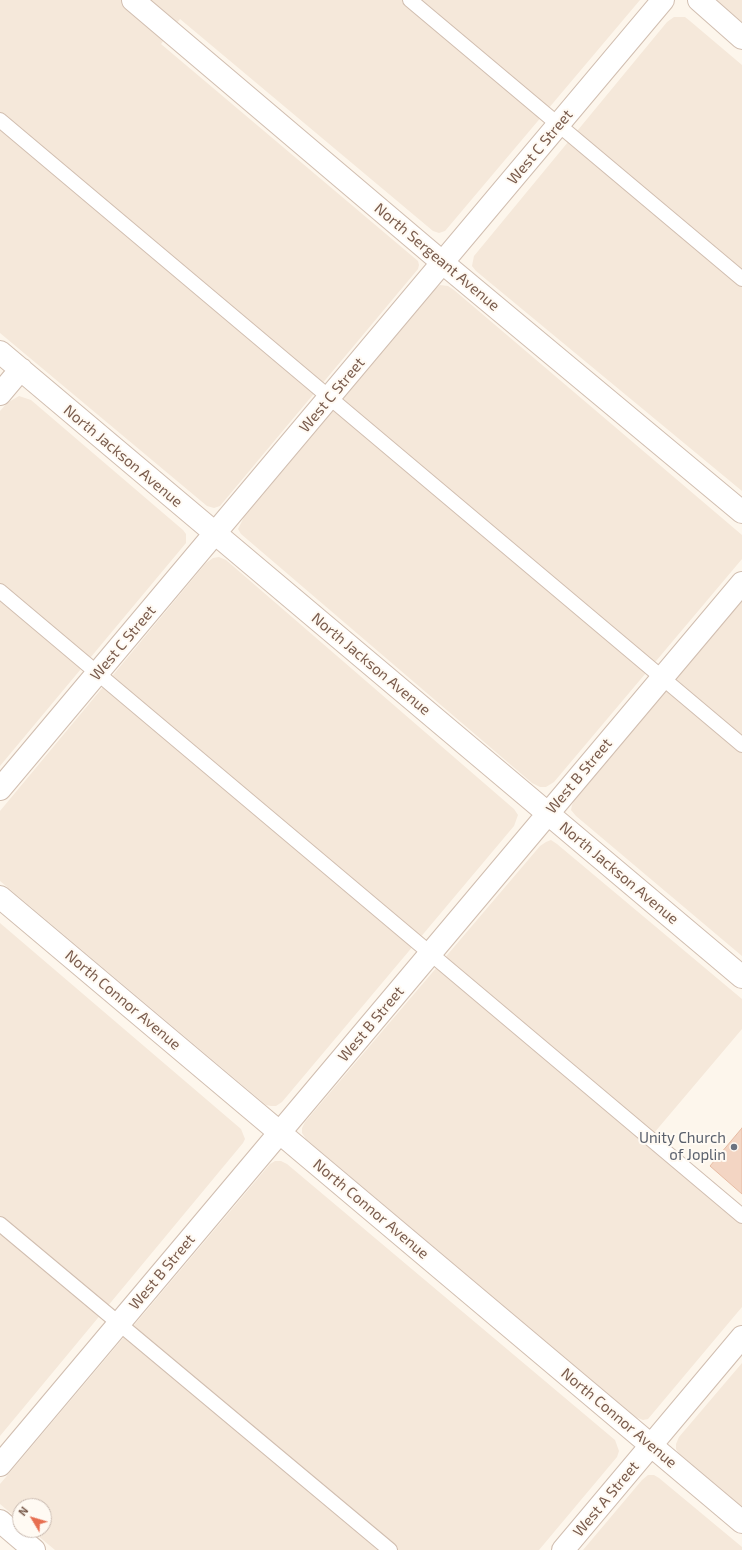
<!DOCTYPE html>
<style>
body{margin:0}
#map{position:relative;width:742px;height:1550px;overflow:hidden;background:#fdf6ec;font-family:"Exo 2",sans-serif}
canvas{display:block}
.north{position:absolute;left:12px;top:1498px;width:40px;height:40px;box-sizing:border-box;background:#fffaf3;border:1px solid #cabbb1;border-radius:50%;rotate:308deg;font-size:11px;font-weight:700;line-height:16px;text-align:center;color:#7a5c4d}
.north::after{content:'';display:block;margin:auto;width:14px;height:18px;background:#e76f51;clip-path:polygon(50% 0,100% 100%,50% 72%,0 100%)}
</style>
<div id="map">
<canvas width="742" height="1550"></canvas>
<div class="north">N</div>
</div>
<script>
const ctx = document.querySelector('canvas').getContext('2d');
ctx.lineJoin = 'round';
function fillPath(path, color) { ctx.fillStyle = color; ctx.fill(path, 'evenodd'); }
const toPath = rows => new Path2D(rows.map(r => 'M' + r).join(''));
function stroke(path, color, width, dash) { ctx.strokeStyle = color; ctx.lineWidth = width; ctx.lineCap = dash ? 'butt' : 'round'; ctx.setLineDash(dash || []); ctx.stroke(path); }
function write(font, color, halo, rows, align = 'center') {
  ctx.font = font + ' "Exo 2",sans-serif'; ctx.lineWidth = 4; ctx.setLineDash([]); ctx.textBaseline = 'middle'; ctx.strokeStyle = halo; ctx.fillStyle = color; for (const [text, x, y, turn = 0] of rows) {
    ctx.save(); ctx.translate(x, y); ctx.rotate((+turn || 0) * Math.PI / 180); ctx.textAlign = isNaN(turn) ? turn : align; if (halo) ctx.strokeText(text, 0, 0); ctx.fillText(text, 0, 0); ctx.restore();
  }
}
fillPath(toPath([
 [0,0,640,0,445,231,439,233,433,231,180,19,161,44,418,261,419,265,418,269,220,506,214,508,207,506,0,333],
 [710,0,742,0,742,27],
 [674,17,685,17,690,21,742,65,742,491,476,271,472,266,474,256,667,22],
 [440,285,448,286,454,290,742,535,742,559,554,782,546,787,540,787,532,783,241,534,238,529,244,517,434,290],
 [19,396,31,400,183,530,186,534,186,543,0,766,0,411,7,403],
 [219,557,226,560,514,809,518,815,514,826,282,1102,276,1106,271,1106,266,1105,0,881,0,811,206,563,213,558],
 [742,599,742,956,576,816,571,810,572,805,576,797],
 [551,840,557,844,742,999,742,1029,654,1133,742,1207,742,1307,648,1419,643,1420,633,1416,306,1139,302,1133,302,1128,305,1122,540,846,546,842],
 [0,923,241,1129,245,1139,243,1143,0,1436],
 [275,1161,281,1161,287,1164,615,1440,619,1451,617,1457,539,1550,55,1550,31,1530,44,1530,44,1506,20,1506,20,1521,0,1504,0,1484,270,1164],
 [742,1363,742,1507,679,1454,676,1449,676,1444,679,1437],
 [648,1475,654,1475,659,1478,742,1547,742,1550,583,1550,642,1480]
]), '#f5e8da');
const building = toPath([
 [742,1128,742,1194,710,1166,742,1128]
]);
fillPath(building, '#f3d5c3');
stroke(building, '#e6bba3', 1);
const service = toPath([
 [410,0,742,279],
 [0,120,742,745],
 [0,591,742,1216],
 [0,1224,390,1550]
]);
const minor = toPath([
 [133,0,443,263,742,512],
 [699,0,742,38],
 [0,352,742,977],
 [0,394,21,369],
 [0,789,663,0],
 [0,897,742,1522],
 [0,1465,742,583],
 [0,1521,34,1550],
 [563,1550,742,1337]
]);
stroke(service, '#d1beb0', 16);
stroke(minor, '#d1beb0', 24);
stroke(service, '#fff', 14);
stroke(minor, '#fff', 22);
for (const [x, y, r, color] of [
 [734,1147,4,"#6b7280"]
]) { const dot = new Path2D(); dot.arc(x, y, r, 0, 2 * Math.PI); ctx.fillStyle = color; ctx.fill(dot); stroke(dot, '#fffaf3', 1.5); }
write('15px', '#7a5c4d', '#fffaf3', [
 ["West C Street",540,147,-50],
 ["North Sergeant Avenue",437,257,40],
 ["West C Street",332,395,-50],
 ["North Jackson Avenue",123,456,40],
 ["West C Street",123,643,-50],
 ["North Jackson Avenue",371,664,40],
 ["West B Street",579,776,-50],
 ["North Jackson Avenue",619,873,40],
 ["North Connor Avenue",123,1000,40],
 ["West B Street",371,1024,-50],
 ["North Connor Avenue",371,1209,40],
 ["West B Street",162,1272,-50],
 ["North Connor Avenue",619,1418,40],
 ["West A Street",606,1499,-50]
]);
write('15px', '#5b616d', '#fffaf3', [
 ["Unity Church",726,1138],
 ["of Joplin",726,1155]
], 'right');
</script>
